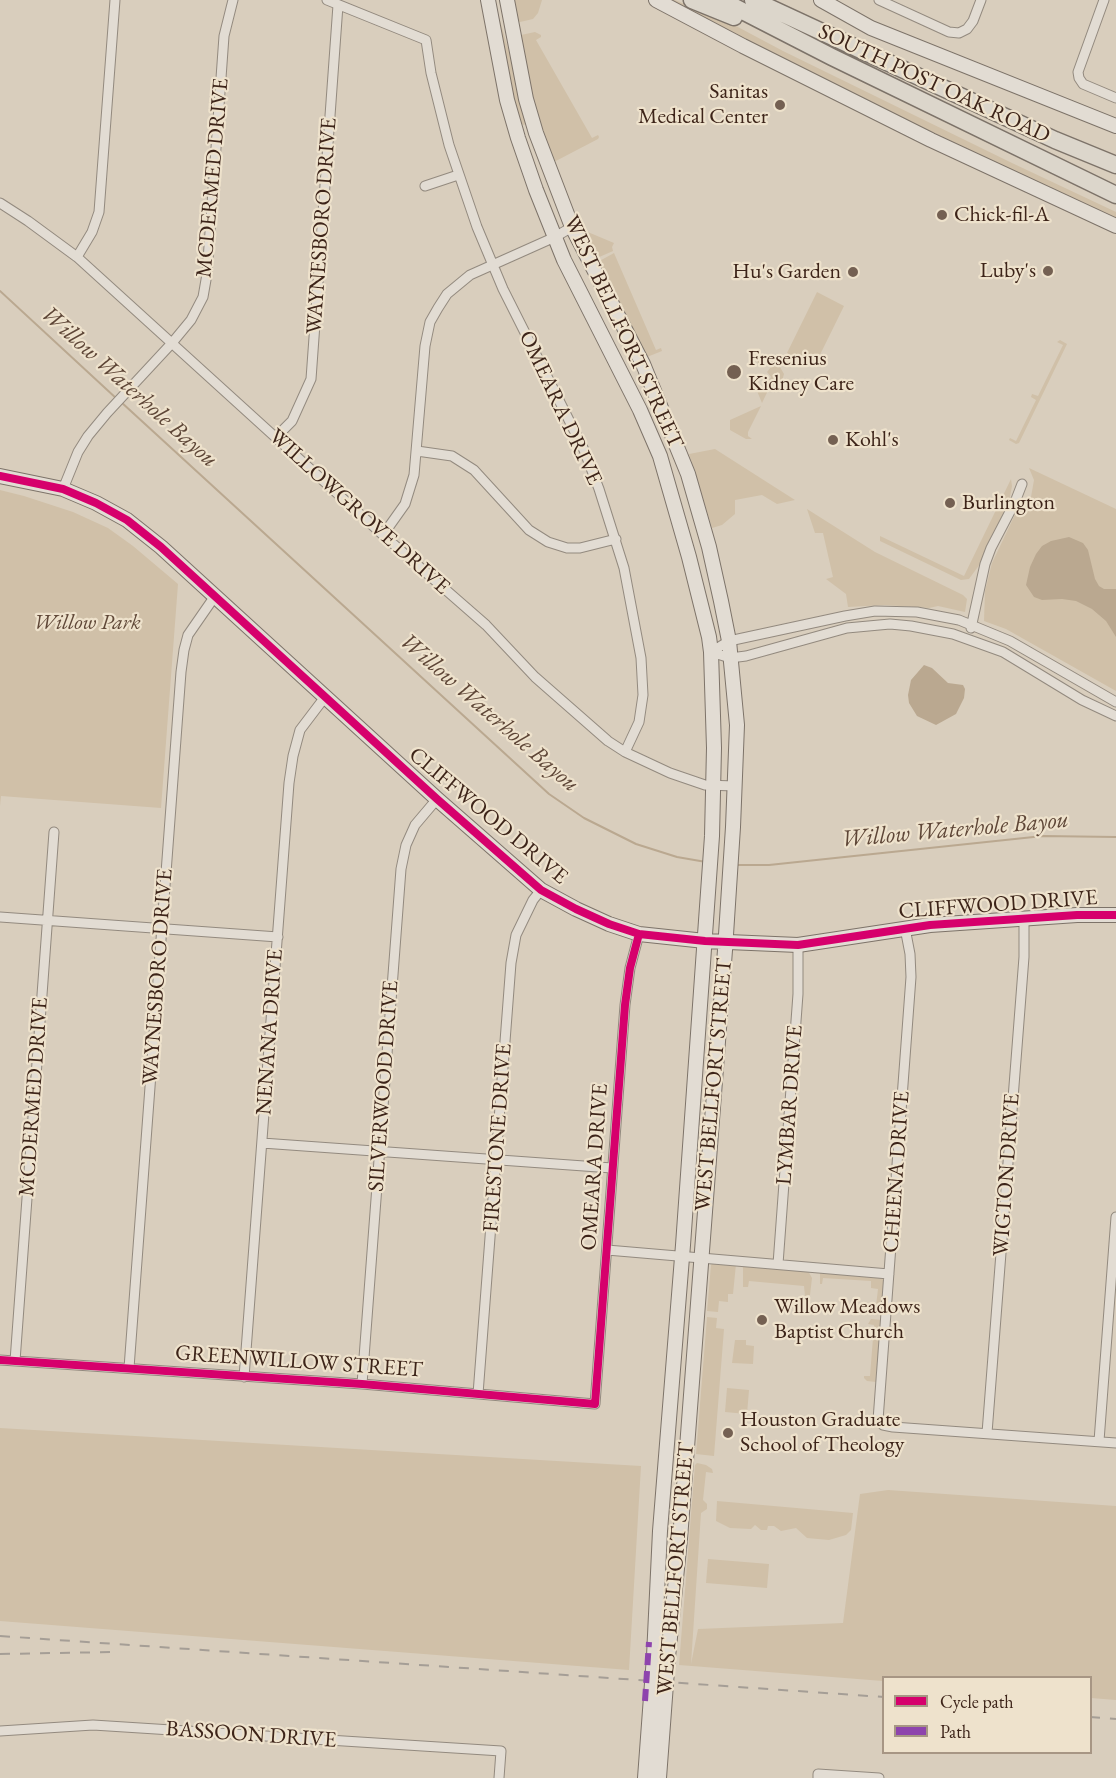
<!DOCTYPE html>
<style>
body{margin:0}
#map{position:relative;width:1116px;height:1778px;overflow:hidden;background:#d9cebd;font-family:"EB Garamond",serif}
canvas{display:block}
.legend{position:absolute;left:882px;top:1676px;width:210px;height:78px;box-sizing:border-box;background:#eee2cc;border:2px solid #a79684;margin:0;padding:8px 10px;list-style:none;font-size:18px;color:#3d2419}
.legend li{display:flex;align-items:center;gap:12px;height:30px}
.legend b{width:30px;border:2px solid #a79684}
</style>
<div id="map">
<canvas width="1116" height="1778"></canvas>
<ul class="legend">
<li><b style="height:8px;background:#d6006c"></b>Cycle path</li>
<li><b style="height:8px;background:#8e44ad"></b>Path</li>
</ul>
</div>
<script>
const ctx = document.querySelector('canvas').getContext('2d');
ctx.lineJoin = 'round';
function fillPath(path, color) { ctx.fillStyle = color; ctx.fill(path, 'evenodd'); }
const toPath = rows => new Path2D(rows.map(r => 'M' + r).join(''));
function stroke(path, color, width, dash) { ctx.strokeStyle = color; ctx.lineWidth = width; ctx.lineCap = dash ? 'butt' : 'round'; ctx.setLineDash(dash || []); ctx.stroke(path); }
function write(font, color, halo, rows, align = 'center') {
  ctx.font = font + ' "EB Garamond",serif'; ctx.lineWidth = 4.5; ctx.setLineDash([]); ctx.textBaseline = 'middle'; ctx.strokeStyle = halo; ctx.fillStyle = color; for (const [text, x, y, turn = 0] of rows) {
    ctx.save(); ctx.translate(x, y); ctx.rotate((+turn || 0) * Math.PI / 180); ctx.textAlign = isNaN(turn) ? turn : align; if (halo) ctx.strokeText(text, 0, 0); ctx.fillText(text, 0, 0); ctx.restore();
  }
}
fillPath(toPath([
 [494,0,527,114,526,124,523,125,517,117],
 [513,0,542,0,538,13,533,19,520,22,515,20],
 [664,0,675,0,736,26,783,51,1012,163,1116,212,1116,220,772,55],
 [535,32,541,35,541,37,536,40,592,138,598,135,599,137,598,139,552,163,531,97,519,39,521,35],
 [583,230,614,243,612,247,613,251,597,258,592,250,588,252,580,235],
 [614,253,656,350,661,348,662,351,647,357,594,264],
 [817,292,844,306,814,367,787,353],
 [1060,340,1067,344,1019,443,1016,444,1009,440,1010,438,1016,441,1036,400,1031,397,1032,394,1038,396,1063,345,1057,342],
 [764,355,776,360,784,374,782,381,774,378,762,403,757,391,767,386,767,383,771,377,767,372,771,367,764,360,760,364,757,362,756,359],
 [761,406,748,432,748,436,752,439,746,439,730,430,730,420],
 [715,449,795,500,777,504,762,495,735,500,735,514,722,525,712,528,689,454],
 [1029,468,1116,509,1116,691,1006,629,984,621,985,591,992,563,1021,502,1031,497,1034,480],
 [1011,479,1012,486,1009,502,980,564,969,579,961,580,880,541,880,536,964,576],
 [0,490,24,496,73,512,108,528,133,546,178,584,161,808,1,796,0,806],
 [807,509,875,552,963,595,967,599,965,612,938,606,929,608,885,605,848,607,846,594,826,579,833,577,823,533,815,533],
 [713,1263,736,1264,733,1294,728,1294,728,1302,719,1301,718,1312,707,1311,711,1265],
 [743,1265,807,1269,812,1278,810,1295,805,1296,804,1286,749,1281,748,1287,743,1287],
 [820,1272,883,1276,885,1280,882,1311,870,1310,870,1306,876,1306,878,1289,871,1288,871,1281,823,1278,822,1284,820,1284],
 [707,1317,717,1318,716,1328,724,1329,714,1456,696,1454],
 [871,1319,882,1320,876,1382,867,1381,864,1378,864,1376,870,1376,874,1325,868,1324],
 [735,1340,746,1340,746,1345,754,1346,753,1364,732,1363],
 [727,1388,749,1390,747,1414,725,1412],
 [0,1428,641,1466,629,1670,0,1621],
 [697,1463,706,1465,712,1469,713,1473,706,1472,703,1500,707,1504,707,1509,701,1513,691,1664,698,1629,843,1623,860,1494,888,1490,1116,1506,1116,1700,1091,1698,1090,1678,884,1678,883,1681,679,1665,695,1465],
 [717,1501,853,1513,851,1530,846,1535,829,1540,807,1538,796,1528,781,1531,774,1526,768,1526,767,1530,761,1530,755,1525,751,1529,730,1528,716,1521],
 [708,1559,769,1564,767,1588,706,1583]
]), '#d0c0a8');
fillPath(toPath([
 [1069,537,1083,543,1088,550,1095,579,1099,586,1104,589,1116,589,1116,637,1106,621,1092,609,1076,601,1062,599,1042,600,1034,597,1026,585,1030,567,1036,554,1042,546,1051,541],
 [924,665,932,668,948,683,963,685,965,689,964,698,956,714,936,725,917,716,909,703,908,695,911,680]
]), '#baa890');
stroke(toPath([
 [0,291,117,399],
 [121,402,549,794,584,818,636,844,677,857,706,862],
 [736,865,769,865,1043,836,1116,837]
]), '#baa890', 2);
const street = toPath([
 [327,0,426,40,431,73,449,145,477,227,503,289,584,450,599,489,624,568,641,658,643,695,639,722,625,752],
 [879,0,949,32,959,33,967,29,973,21,981,0],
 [1104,0,1078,72,1079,78,1083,84,1116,98],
 [425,186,458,175],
 [0,203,28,221,77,257,383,535,486,625,535,677,608,741,625,752,670,773,705,785,735,786],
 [77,257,92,232,99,212,115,0],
 [276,437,292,421,311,379,338,5],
 [417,451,452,456,474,470,529,530,548,542,567,548,580,548,616,539],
 [63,489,78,452,88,436,107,413,172,343,191,320,203,297,207,274,224,36,233,0],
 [383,535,405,504,414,475,425,346,430,322,438,308,447,294,470,275,555,237,572,227],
 [971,628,985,564,991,548,1015,502,1022,484],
 [711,652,729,641,845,616,875,611,917,612,959,620,1010,641,1116,702],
 [711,652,730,658,746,656,847,628,890,624,911,626,953,634,1003,652,1082,700,1116,716],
 [0,917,278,937],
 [905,928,910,954,911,977,878,1420,883,1425,893,1427,1116,1443],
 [262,1143,612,1168],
 [607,1250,889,1274],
 [778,1264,798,994,798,945],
 [0,1360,362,1384,595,1404,625,1005,630,968,639,934],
 [15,1361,54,832],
 [129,1368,181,672,184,650,188,635,215,596],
 [244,1377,289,783,293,756,300,730,325,697],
 [362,1384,401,869,406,845,415,825,437,799],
 [478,1394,511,963,516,935,533,900,541,890],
 [987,1433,1024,957,1024,918],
 [1099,1441,1116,1217],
 [0,1731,93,1725,501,1751,499,1778],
 [818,1778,818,1774,879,1778]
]);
const secondary = toPath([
 [488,0,507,100,518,138,536,190,564,260,640,410,660,456,689,557,709,637,711,652,714,748,712,836,683,1245,660,1531,654,1656,645,1778],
 [507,0,526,99,536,133,572,227,643,364,688,474,709,547,721,601,729,641,737,725,733,827,725,950,680,1539,668,1657,659,1778],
 [656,0,743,46,931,140,1116,226],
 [821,0,871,28,1116,126],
 [0,476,63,489,96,503,127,520,161,547,437,799,541,890,576,909,609,924,639,934,705,941,798,945,930,925,1077,915,1116,915]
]);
const highway = toPath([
 [692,0,734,17],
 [721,0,832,57,1116,195],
 [753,0,1055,140,1116,165]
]);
stroke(street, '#938a7f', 11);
stroke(secondary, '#7d7369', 16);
stroke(highway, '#7d7369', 19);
stroke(street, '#e2dcd3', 9);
stroke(secondary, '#e2dcd3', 14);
stroke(highway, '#dcd6cb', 16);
stroke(toPath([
 [0,1636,884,1697],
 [0,1654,114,1652],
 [1090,1717,1116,1719]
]), '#a59e96', 2, [10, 10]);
stroke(toPath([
 [645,1701,649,1642]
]), '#8e44ad', 6, [12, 6]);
stroke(toPath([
 [0,476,63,489,96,503,127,520,161,547,437,799,541,890,576,909,609,924,639,934,705,941,798,945,930,925,1077,915,1116,915],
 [0,1360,362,1384,595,1404,625,1005,630,968,639,934]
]), '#d6006c', 8);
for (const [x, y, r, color] of [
 [780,105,6,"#746052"],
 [942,215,6,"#746052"],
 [1048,271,6,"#746052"],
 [853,272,6,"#746052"],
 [734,372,8,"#746052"],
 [833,440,6,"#746052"],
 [950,503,6,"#746052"],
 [762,1320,6,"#746052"],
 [728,1433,6,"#746052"]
]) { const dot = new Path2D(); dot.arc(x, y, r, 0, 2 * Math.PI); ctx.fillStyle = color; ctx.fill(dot); stroke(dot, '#eee2cc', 2); }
write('22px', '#3d2419', '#eee2cc', [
 ["SOUTH POST OAK ROAD",934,84,25],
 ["MCDERMED DRIVE",213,178,-85],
 ["WAYNESBORO DRIVE",322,226,-86],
 ["WEST BELLFORT STREET",623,332,65],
 ["OMEARA DRIVE",560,408,65],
 ["WILLOWGROVE DRIVE",359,512,42],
 ["CLIFFWOOD DRIVE",488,816,40],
 ["CLIFFWOOD DRIVE",998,905,-4],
 ["WAYNESBORO DRIVE",158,977,-86],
 ["NENANA DRIVE",270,1032,-86],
 ["WEST BELLFORT STREET",714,1085,-85],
 ["SILVERWOOD DRIVE",384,1086,-86],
 ["MCDERMED DRIVE",34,1097,-86],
 ["LYMBAR DRIVE",790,1105,-86],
 ["FIRESTONE DRIVE",498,1138,-86],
 ["OMEARA DRIVE",595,1167,-86],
 ["CHEENA DRIVE",897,1172,-86],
 ["WIGTON DRIVE",1007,1175,-86],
 ["GREENWILLOW STREET",299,1362,4],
 ["WEST BELLFORT STREET",676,1569,-85],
 ["BASSOON DRIVE",251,1735,4]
]);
write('22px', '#3d2419', '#eee2cc', [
 ["Sanitas",768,92,"right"],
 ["Medical Center",768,117,"right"],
 ["Chick-fil-A",954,215],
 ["Luby's",1036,271,"right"],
 ["Hu's Garden",841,272,"right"],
 ["Fresenius",748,359],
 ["Kidney Care",748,384],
 ["Kohl's",845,440],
 ["Burlington",962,503],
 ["Willow Meadows",774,1307],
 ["Baptist Church",774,1332],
 ["Houston Graduate",740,1420],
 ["School of Theology",740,1445]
], 'left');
write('italic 22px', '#604838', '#eee2cc', [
 ["Willow Park",87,623]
]);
write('italic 24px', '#5e4637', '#eee2cc', [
 ["Willow Waterhole Bayou",129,387,42],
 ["Willow Waterhole Bayou",489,713,41],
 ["Willow Waterhole Bayou",955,830,-5]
]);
</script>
